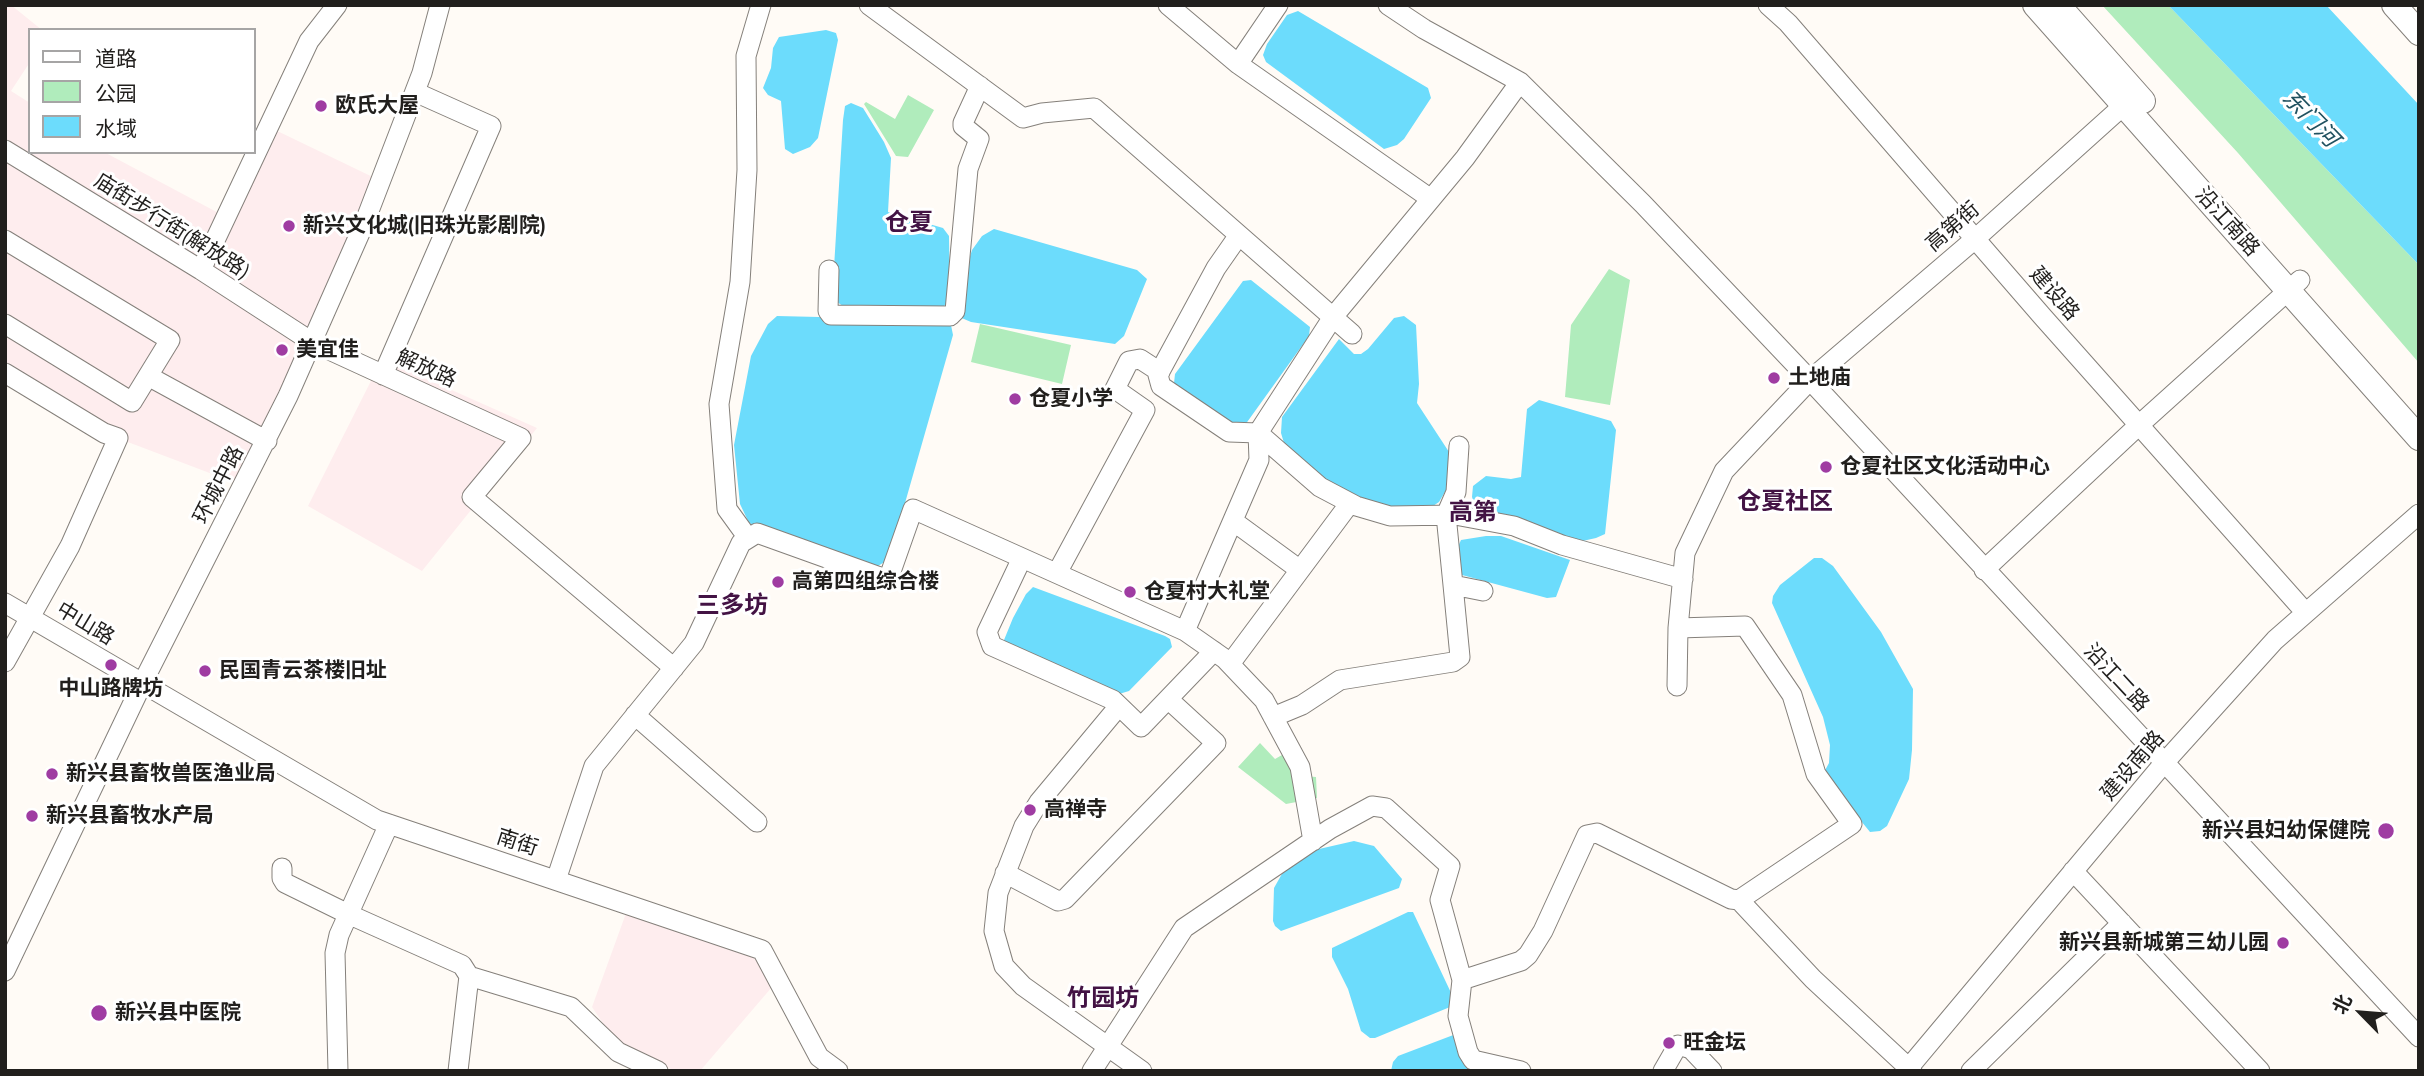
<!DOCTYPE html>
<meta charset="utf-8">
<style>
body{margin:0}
#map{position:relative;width:2424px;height:1076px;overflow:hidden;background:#fffbf6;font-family:"PT Sans Narrow","Noto Sans SC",sans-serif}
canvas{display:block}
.frame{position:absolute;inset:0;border:7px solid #211f1d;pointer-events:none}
.legend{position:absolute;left:28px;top:28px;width:228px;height:126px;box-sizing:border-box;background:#fff;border:2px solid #a6a5a5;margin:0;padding:9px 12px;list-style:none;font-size:21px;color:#211f1d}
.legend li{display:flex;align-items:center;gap:14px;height:35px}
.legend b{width:35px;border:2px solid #a6a5a5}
.north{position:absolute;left:2326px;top:978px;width:70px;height:70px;-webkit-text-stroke:5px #fff;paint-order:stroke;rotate:295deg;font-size:19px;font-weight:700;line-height:28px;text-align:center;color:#211f1d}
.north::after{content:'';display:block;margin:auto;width:24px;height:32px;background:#211f1d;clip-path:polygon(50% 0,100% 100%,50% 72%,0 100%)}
</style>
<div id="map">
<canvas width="2424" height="1076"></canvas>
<div class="frame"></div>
<ul class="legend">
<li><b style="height:9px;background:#fff"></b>道路</li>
<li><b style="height:19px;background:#b0ecbc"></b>公园</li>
<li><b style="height:19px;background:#6cdcfc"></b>水域</li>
</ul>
<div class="north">北</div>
</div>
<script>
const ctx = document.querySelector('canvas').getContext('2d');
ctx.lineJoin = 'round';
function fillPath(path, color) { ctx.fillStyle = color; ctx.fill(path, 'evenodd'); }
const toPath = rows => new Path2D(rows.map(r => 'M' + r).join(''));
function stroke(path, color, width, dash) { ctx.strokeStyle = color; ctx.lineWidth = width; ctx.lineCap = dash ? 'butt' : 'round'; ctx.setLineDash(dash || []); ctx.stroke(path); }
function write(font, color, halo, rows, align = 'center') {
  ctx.font = font + ' "PT Sans Narrow","Noto Sans SC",sans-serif'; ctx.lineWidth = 6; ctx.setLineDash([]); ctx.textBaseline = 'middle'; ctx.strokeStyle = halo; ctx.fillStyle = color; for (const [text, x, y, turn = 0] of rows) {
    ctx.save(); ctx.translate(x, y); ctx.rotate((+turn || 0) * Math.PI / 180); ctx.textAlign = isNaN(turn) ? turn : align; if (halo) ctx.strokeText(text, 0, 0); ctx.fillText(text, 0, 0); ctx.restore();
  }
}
fillPath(toPath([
 [5,5,11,5,42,30,30,30,30,62,11,91,30,103,30,152,104,152,226,217,269,127,381,181,244,486,104,433,5,373],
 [382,359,537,428,422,571,308,506],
 [629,905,762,950,778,980,700,1071,676,1071,619,1047,592,1007]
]), '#feedee');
fillPath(toPath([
 [2102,5,2168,5,2419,265,2419,363,2238,153],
 [908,95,934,110,908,157,896,156,864,104,866,102,895,119],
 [1609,269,1630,280,1610,405,1565,397,1571,325],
 [980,324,1071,345,1062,384,971,362],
 [1260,743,1275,759,1296,747,1304,776,1316,777,1317,798,1286,804,1238,767]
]), '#b0ecbc');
fillPath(toPath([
 [2168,5,2326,5,2419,105,2419,265],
 [1298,11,1428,88,1431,98,1404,139,1397,145,1384,149,1266,62,1263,55,1267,44,1287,15],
 [826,30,836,33,838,40,818,138,810,147,793,154,785,149,781,101,768,95,763,88,771,68,773,48,779,37],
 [851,103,863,108,884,142,891,158,888,212,943,228,949,236,950,300,941,309,846,308,837,302,833,284,843,120,845,106],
 [994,229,1137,270,1147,279,1124,336,1115,344,971,322,957,316,957,299,972,250,982,236],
 [1251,280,1310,327,1309,336,1245,425,1237,427,1174,383,1175,374,1243,281],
 [777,316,945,320,951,325,953,335,889,559,875,568,757,526,749,523,740,504,734,445,751,356,768,324],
 [1404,316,1416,325,1419,384,1417,403,1449,452,1449,472,1446,490,1439,502,1427,510,1408,511,1364,501,1330,485,1284,443,1281,433,1282,417,1339,339,1354,354,1361,354,1368,349,1394,318],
 [1539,400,1611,421,1616,430,1605,534,1596,538,1578,542,1479,509,1474,503,1472,497,1473,486,1486,476,1511,479,1521,477,1527,409],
 [1486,536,1501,536,1570,560,1556,597,1547,598,1462,575,1457,549,1461,540],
 [1814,558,1822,558,1833,566,1881,632,1913,689,1912,750,1909,779,1887,826,1880,831,1870,832,1823,774,1829,763,1830,745,1823,717,1772,603,1773,596,1780,585],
 [1033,587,1165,636,1170,639,1172,647,1129,691,1119,694,1006,645,1004,640,1013,618,1026,594],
 [1354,841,1374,846,1402,879,1399,888,1281,931,1275,926,1273,921,1274,888,1283,872,1291,865,1319,849],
 [1408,912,1413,912,1453,997,1450,1007,1375,1038,1370,1038,1361,1031,1348,989,1332,957,1332,948],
 [1456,1034,1460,1037,1471,1071,1391,1071,1393,1062,1398,1056]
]), '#6cdcfc');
const minor = toPath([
 [869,5,1023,118,1042,113,1094,108,1352,334],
 [1168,5,1238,64,1431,199],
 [1388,5,1424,29,1520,82,1643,204,1810,380,2419,1037],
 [1768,5,1788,23,2042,316,2306,613],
 [1238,64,1278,5],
 [5,150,201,270,312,342,521,438,472,497,674,668],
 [1239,235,1216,268,1158,375,1161,386,1229,432,1258,433,1320,487,1356,506,1390,516,1455,515,1514,526,1562,545,1683,579],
 [5,240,170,340,132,402,5,324],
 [201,270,309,41,337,5],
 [829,270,828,311,831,315,950,316,955,311,968,169,979,139,963,126,963,123,980,86],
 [5,373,104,433,118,438,70,546,5,662],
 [383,375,491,126,415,92],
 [148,376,267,441],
 [1459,446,1456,492,1446,515,1453,585,1483,591],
 [1233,521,1300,570],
 [748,538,727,509,719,404,740,282,747,170,746,56,761,5],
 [1022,558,987,632,992,646,1113,700,1141,727,1214,651],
 [1984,570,2139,425,2300,280],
 [1057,573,1145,410,1115,389,1129,361,1140,359,1160,372],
 [5,603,377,820,762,950,819,1057,838,1071],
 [1185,631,1225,659,1264,700,1300,767,1313,841],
 [1230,664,1350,503],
 [1677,686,1678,628],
 [1119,706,1039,802,1024,826,998,893,994,931,1004,966,1023,986,1142,1071],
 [635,715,757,822],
 [1273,717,1302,705,1340,680,1453,662,1460,657,1453,585],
 [282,868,282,878,285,883,348,914,462,965,469,976,458,1071],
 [2073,871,2260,1071],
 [1005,873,1058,901,1065,899,1216,743,1168,699],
 [556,880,594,766,694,643,741,543,757,533,888,580,913,509,1185,631,1259,460,1258,433,1333,317,1465,158,1520,82],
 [1739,900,1813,979,1912,1071],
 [5,971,142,684,288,396,364,224,422,73,440,5],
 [469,976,571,1007,618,1052,658,1071],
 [1462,980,1521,961,1528,955,1543,931,1587,835,1597,833,1731,899,1739,900,1852,824,1816,774,1792,695,1745,626,1678,628,1685,553,1724,471,1810,380,1975,239,2124,105],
 [338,1071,335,953,339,935,389,824],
 [1092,1071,1184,928,1330,829,1372,806,1386,808,1450,866,1440,900,1462,980,1458,1016,1468,1052,1473,1060,1521,1071],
 [1663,1071,1678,1045,1691,1049,1712,1071],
 [1906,1071,2164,763,2275,640,2419,514],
 [1971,1071,2122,923]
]);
const major = toPath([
 [2035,5,2419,438],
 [2058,5,2143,101],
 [2394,5,2419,33]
]);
stroke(minor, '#85807b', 21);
stroke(major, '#85807b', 26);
stroke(minor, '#fff', 19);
stroke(major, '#fff', 24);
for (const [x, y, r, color] of [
 [321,106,7,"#9f3ca2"],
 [289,226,7,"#9f3ca2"],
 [282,350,7,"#9f3ca2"],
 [1774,378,7,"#9f3ca2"],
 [1015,399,7,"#9f3ca2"],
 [1826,467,7,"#9f3ca2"],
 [778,582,7,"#9f3ca2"],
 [1130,592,7,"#9f3ca2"],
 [111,665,7,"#9f3ca2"],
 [205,671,7,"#9f3ca2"],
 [52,774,7,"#9f3ca2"],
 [1030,810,7,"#9f3ca2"],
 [32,816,7,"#9f3ca2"],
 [2386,831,9,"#9f3ca2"],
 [2283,943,7,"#9f3ca2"],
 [99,1013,9,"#9f3ca2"],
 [1669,1043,7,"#9f3ca2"]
]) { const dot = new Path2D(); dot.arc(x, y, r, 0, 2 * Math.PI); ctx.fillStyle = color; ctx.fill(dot); stroke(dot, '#fff', 2.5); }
write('bold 21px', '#211f1d', '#fff', [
 ["欧氏大屋",335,106],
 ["新兴文化城(旧珠光影剧院)",303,226],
 ["美宜佳",296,350],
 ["土地庙",1788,378],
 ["仓夏小学",1029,399],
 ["仓夏社区文化活动中心",1840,467],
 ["高第四组综合楼",792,582],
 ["仓夏村大礼堂",1144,592],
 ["民国青云茶楼旧址",219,671],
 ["中山路牌坊",111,689,"center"],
 ["新兴县畜牧兽医渔业局",66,774],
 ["高禅寺",1044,810],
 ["新兴县畜牧水产局",46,816],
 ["新兴县妇幼保健院",2370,831,"right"],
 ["新兴县新城第三幼儿园",2269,943,"right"],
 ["新兴县中医院",115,1013],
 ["旺金坛",1683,1043]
], 'left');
write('21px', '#211f1d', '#fff', [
 ["沿江南路",2227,222,48],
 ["庙街步行街(解放路)",171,226,32],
 ["高第街",1953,227,-41],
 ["建设路",2054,294,49],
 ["解放路",426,369,24],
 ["环城中路",219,485,-63],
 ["中山路",85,624,31],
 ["沿江二路",2116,678,47],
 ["建设南路",2133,766,-49],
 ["南街",517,843,18]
]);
write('italic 23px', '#215260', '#fff', [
 ["东门河",2310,119,46]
]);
write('bold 24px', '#431344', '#fff', [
 ["仓夏",909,223],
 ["仓夏社区",1785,502],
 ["高第",1473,513],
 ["三多坊",732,606],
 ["竹园坊",1103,999]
]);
</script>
